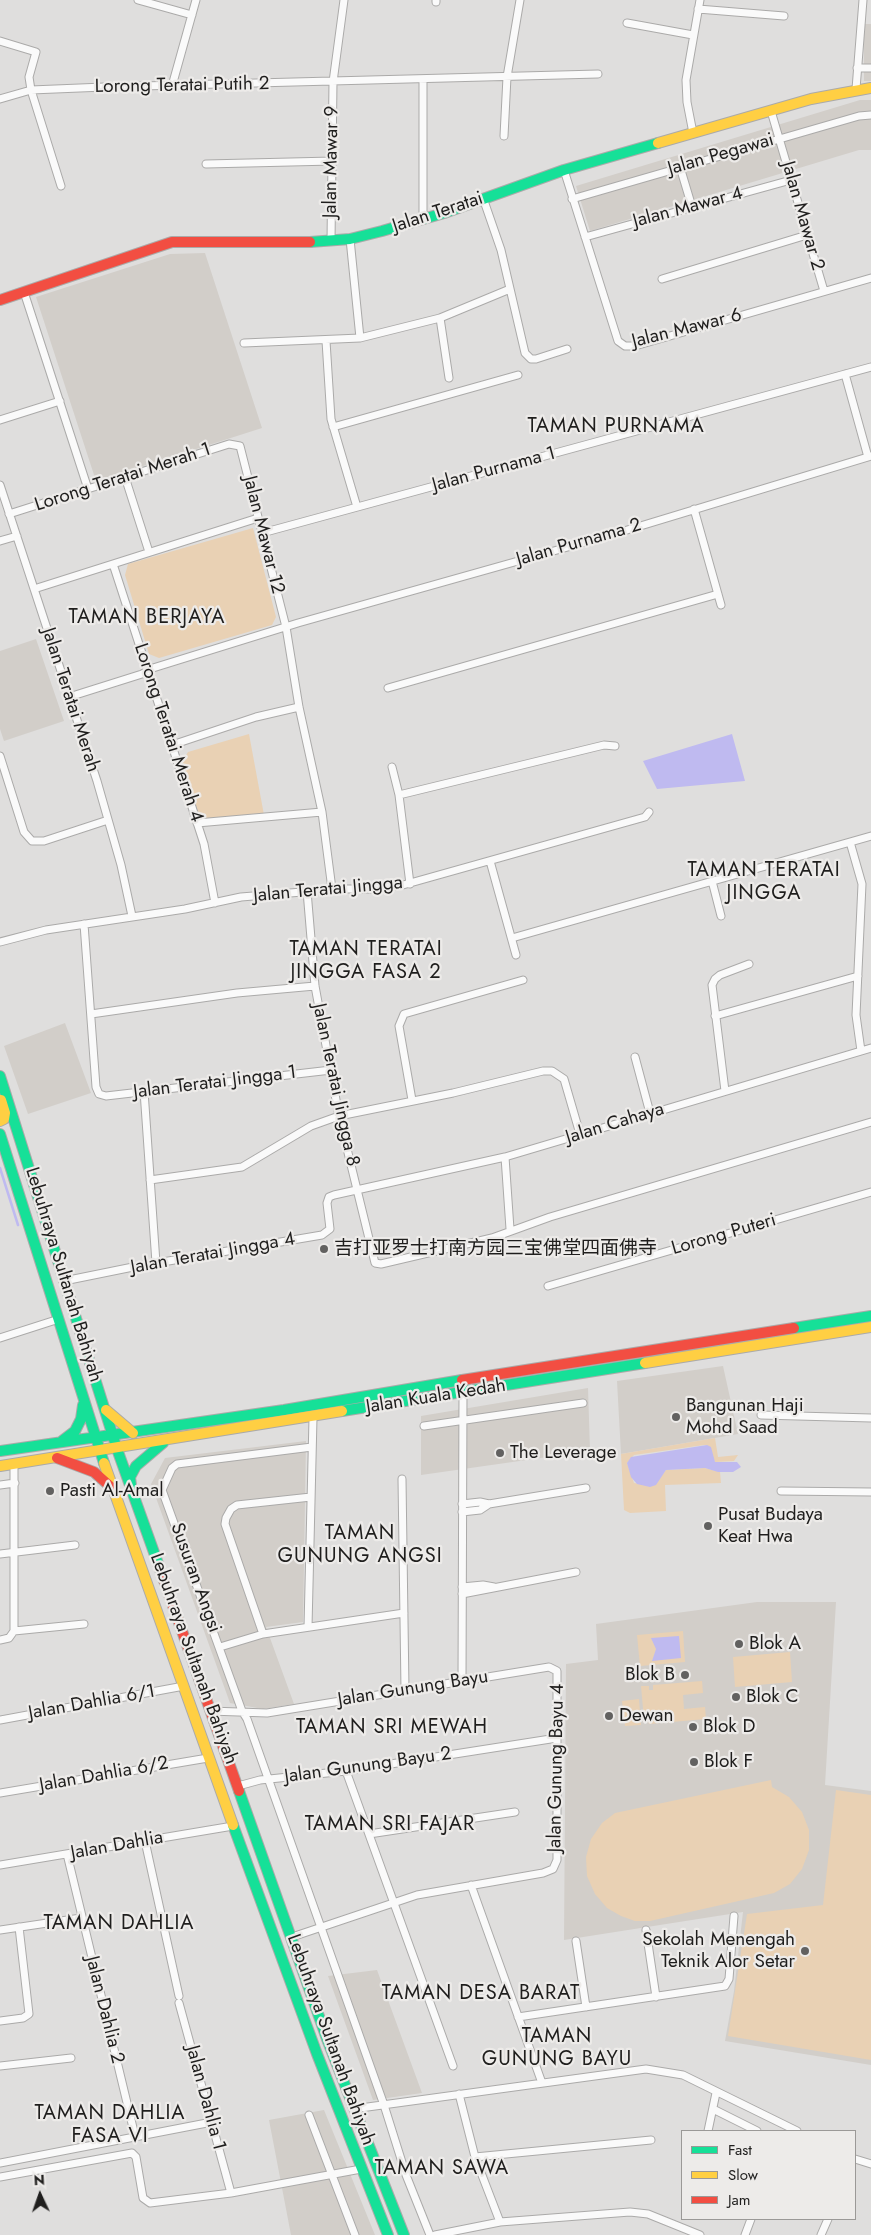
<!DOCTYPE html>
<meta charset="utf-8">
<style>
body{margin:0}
#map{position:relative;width:871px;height:2235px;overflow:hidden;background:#dfdedd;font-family:Jost,sans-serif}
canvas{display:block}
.legend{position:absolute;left:681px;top:2130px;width:175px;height:90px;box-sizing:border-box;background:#edebe9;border:1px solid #9b9997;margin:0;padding:6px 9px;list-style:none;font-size:15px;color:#1f1e1d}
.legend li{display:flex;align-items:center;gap:10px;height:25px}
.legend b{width:25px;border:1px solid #9b9997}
.north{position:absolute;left:15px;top:2170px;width:50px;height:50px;-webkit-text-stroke:4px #edebe9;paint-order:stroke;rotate:357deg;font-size:14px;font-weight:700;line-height:20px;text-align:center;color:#1f1e1d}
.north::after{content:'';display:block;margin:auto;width:18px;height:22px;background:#1f1e1d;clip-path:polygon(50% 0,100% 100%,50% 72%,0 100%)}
</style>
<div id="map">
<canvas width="871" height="2235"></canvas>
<ul class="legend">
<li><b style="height:6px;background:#16e098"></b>Fast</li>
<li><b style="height:6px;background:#ffcf43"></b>Slow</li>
<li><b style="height:6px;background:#f24e42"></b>Jam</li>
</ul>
<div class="north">N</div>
</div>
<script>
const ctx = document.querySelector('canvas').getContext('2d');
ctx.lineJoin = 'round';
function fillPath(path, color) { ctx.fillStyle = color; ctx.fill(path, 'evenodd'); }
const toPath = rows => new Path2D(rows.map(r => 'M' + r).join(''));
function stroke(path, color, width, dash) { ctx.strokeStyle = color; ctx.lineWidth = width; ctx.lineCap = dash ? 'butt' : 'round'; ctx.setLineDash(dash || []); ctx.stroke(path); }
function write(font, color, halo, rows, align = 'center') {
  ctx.font = font + ' Jost,"Noto Sans SC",sans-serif'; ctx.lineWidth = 4.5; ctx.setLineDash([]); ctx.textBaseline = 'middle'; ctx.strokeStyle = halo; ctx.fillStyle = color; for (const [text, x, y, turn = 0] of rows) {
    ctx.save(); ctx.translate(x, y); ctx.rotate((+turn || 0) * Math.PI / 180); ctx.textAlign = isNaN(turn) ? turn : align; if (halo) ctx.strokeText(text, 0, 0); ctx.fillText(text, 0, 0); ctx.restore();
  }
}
fillPath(toPath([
 [864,24,871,24,871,81,864,81],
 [860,100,871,100,871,150,859,150,590,231,576,186],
 [205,253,262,428,96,481,36,297,170,254],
 [36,639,64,721,4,741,0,729,0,651],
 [65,1023,91,1093,28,1114,4,1046],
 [723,1366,738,1434,621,1454,617,1381],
 [588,1388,590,1451,421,1475,421,1416],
 [306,1441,303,1622,266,1627,294,1704,263,1709,230,1703,151,1484,165,1458],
 [757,1602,836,1602,825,1785,871,1791,871,2065,725,2041,734,1991,743,1912,564,1940,566,1664,598,1660,596,1624],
 [377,1970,422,2093,373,2100,328,1976],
 [324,2110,375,2235,291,2235,269,2120]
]), '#d2cec9');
fillPath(toPath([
 [253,528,276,617,272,625,159,658,149,654,125,575,128,564],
 [249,734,264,815,201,820,181,763,188,752],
 [715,1438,718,1457,738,1455,734,1461,715,1462,707,1445,704,1445,634,1455,627,1463,634,1483,653,1486,666,1470,705,1468,720,1472,721,1483,665,1485,666,1511,630,1513,624,1510,621,1454],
 [683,1631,685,1662,640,1666,637,1635],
 [790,1652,792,1682,735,1687,733,1657],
 [702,1681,703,1693,683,1695,684,1709,705,1707,706,1719,649,1724,648,1720,644,1720,641,1686,649,1686,649,1690,653,1690,653,1685],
 [639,1699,641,1725,625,1726,622,1701],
 [771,1780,772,1787,789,1797,802,1812,809,1830,809,1850,802,1869,790,1884,774,1893,650,1921,635,1921,621,1916,607,1908,595,1894,587,1876,586,1857,591,1839,602,1823,615,1813],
 [836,1790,871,1795,871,2060,728,2036,747,1914,823,1905]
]), '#e9d1b4');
fillPath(toPath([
 [732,734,745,781,657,789,643,761],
 [707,1445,711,1447,715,1462,737,1462,741,1467,733,1472,718,1472,705,1468,666,1470,656,1485,650,1487,637,1484,631,1477,627,1463,631,1457],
 [679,1636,681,1658,652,1661,656,1649,651,1638]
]), '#bfbaf0');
stroke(toPath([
 [0,1168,18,1225]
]), '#bfbaf0', 2.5);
const street = toPath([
 [138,0,192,15],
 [436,2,436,0],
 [698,9,784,16],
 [627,23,693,35],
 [0,41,36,52,29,77,31,90,61,186],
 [857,68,871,68],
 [423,80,423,220],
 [172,86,196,0],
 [856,89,863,0],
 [0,99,31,90,104,87,598,74],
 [771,111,824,291],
 [693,133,687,102,686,80,700,0],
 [504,136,507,77,520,0],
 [206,164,333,161],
 [680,167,692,207],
 [564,170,618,341,625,346,635,346,871,278],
 [483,198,501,250,525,353,531,359,536,359,567,349],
 [572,199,859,116,871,115],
 [585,237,791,180],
 [350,239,360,338],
 [331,241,333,82,344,0],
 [662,279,807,235],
 [24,292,88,489],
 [440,318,449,378],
 [326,341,331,419,357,507],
 [244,343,360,338,440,318,510,289],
 [845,374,868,457],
 [0,420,60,401],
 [333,427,518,375],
 [125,477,149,552],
 [0,485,97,781,121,865,132,916],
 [694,509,721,605],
 [9,514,229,444,240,446,286,627,299,707,322,812,332,889],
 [262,533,871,367],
 [0,541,17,536],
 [113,564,204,844,215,903],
 [34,589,258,518],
 [388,688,718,594],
 [69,697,142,674,153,668,298,623,614,534,871,456],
 [172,745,256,717,299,707],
 [0,756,24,832,32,841,44,841,108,820],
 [392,767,399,795,410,884],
 [399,795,604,745,615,746],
 [197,823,322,812],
 [850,842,862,884,856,1015,861,1051],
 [490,861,516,955],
 [712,881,721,916],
 [307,891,315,986,339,1116,375,1263,381,1264,492,1238,550,1217,871,1122],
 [84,924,96,1087,99,1094,106,1096,331,1070],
 [512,938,871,836],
 [0,942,46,930,185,909,241,897,339,889,372,889,403,885,645,817,649,812],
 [91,1014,237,993,315,986],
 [715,1016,858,976],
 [635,1057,650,1113],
 [144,1091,156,1263],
 [725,1091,712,985,715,979,720,975,749,964],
 [412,1100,399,1026,404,1014,523,980],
 [505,1157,510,1229],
 [150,1180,242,1167,311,1126,339,1116,453,1093,543,1071,552,1071,564,1079,580,1134],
 [64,1281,133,1267,322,1235,330,1229,327,1203,329,1197,334,1195,505,1157,871,1048],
 [548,1286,871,1192],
 [0,1338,59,1319],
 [761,1415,871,1418],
 [424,1426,583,1403],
 [312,1447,177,1464,172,1468,162,1490,242,1711,247,1719,384,2105,406,2175,430,2235],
 [402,1479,405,1690],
 [0,1485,15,1483],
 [781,1491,871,1492],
 [462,1504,480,1502,489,1504,586,1488],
 [462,1512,480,1510,489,1504],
 [0,1554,75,1545],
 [462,1587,483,1585,494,1587],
 [462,1594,576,1572],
 [308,1627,313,1418],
 [14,1631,84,1624],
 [263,1634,225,1524,226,1518,231,1509,237,1505,311,1497],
 [0,1640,9,1638,14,1631,14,1464],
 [220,1647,263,1634,404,1613],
 [462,1681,463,1392],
 [210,1711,267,1713,549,1667,557,1671,557,1860,553,1869,543,1873,417,1895,292,1937],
 [0,1720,184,1686],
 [346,1771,453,2066],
 [238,1786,260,1780,346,1771,557,1738],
 [0,1793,208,1758],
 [369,1834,515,1812],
 [145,1841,179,1996],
 [67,1854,135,2136],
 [0,1865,233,1826],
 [471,1885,542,2083],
 [0,1930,81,1918],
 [646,1930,656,1997],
 [576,1941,586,2007],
 [179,2003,231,2193],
 [518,2017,725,1986,729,1979,734,1916],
 [0,2021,23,2018,29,2014,19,1927],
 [0,2066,71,2058],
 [459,2094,475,2157,500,2222],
 [353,2109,646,2069,683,2075,797,2131],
 [713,2109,757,2131],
 [309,2115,355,2235],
 [708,2131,716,2093],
 [475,2157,651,2140],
 [855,2159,871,2164],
 [0,2163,212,2122],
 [0,2177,132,2153,136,2157,143,2198,150,2203,231,2193,361,2169],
 [435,2235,500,2222,630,2212,648,2214,700,2235],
 [745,2235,751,2219],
 [821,2235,828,2219]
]);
const fast = toPath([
 [310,242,350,239,382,231,444,213,564,170,658,143],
 [0,1076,117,1449,161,1572],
 [0,1134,104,1463],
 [794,1328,871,1316],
 [342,1411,645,1363],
 [62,1441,75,1431,81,1419,83,1405],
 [0,1451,284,1410,462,1380],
 [131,1485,130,1477,136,1466,163,1443],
 [239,1791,327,2039,404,2235],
 [233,1825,317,2054,388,2235]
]);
const slow = toPath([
 [658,143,811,99,871,88],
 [0,1121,4,1119,5,1113,1,1100],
 [645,1363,871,1327],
 [106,1410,133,1433],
 [104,1463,233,1825],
 [0,1466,342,1411]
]);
const jam = toPath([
 [0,300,172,242,310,242],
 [462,1380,794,1328],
 [57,1458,94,1472,112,1488],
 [161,1572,239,1791]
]);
stroke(street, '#abaaa9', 9);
stroke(fast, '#abaaa9', 12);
stroke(slow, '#abaaa9', 12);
stroke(jam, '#abaaa9', 12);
stroke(street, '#fafafa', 7);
stroke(fast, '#16e098', 10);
stroke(slow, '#ffcf43', 10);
stroke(jam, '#f24e42', 10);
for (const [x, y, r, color] of [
 [324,1249,5,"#626160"],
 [676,1417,5,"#626160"],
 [500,1453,5,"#626160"],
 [50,1491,5,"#626160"],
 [708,1526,5,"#626160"],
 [739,1644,5,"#626160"],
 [685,1675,5,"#626160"],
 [736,1697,5,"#626160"],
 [609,1716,5,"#626160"],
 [693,1727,5,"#626160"],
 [694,1762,5,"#626160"],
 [805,1951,5,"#626160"]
]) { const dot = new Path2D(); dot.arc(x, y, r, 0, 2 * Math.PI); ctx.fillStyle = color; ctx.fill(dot); stroke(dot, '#edebe9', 2); }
write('19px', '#1f1e1d', '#edebe9', [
 ["Lorong Teratai Putih 2",182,86,-1],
 ["Jalan Pegawai",721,155,-16],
 ["Jalan Mawar 9",332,162,-89],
 ["Jalan Mawar 4",688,208,-15],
 ["Jalan Teratai",438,213,-18],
 ["Jalan Mawar 2",802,216,74],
 ["Jalan Mawar 6",687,329,-14],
 ["Jalan Purnama 1",494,470,-15],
 ["Lorong Teratai Merah 1",123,478,-18],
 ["Jalan Mawar 12",263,535,76],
 ["Jalan Purnama 2",579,543,-16],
 ["Jalan Teratai Merah",70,700,72],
 ["Lorong Teratai Merah 4",168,733,72],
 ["Jalan Teratai Jingga",328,890,-5],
 ["Jalan Teratai Jingga 1",215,1083,-7],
 ["Jalan Teratai Jingga 8",335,1085,78],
 ["Jalan Cahaya",615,1124,-17],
 ["Lorong Puteri",724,1235,-16],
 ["Jalan Teratai Jingga 4",213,1254,-10],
 ["Lebuhraya Sultanah Bahiyah",63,1275,73],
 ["Jalan Kuala Kedah",436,1397,-9],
 ["Susuran Angsi",195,1578,70],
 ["Lebuhraya Sultanah Bahiyah",193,1659,70],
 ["Jalan Gunung Bayu",413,1689,-9],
 ["Jalan Dahlia 6/1",92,1703,-10],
 ["Jalan Gunung Bayu 2",368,1766,-8],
 ["Jalan Gunung Bayu 4",557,1768,-89],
 ["Jalan Dahlia 6/2",104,1775,-10],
 ["Jalan Dahlia",117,1846,-10],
 ["Jalan Dahlia 2",104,2010,76],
 ["Lebuhraya Sultanah Bahiyah",330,2040,70],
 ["Jalan Dahlia 1",205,2098,75]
]);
write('19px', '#1f1e1d', '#edebe9', [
 ["吉打亚罗士打南方园三宝佛堂四面佛寺",334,1249],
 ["Bangunan Haji",686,1406],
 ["Mohd Saad",686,1428],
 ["The Leverage",510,1453],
 ["Pasti Al-Amal",60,1491],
 ["Pusat Budaya",718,1515],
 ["Keat Hwa",718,1537],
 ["Blok A",749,1644],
 ["Blok B",675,1675,"right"],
 ["Blok C",746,1697],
 ["Dewan",619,1716],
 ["Blok D",703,1727],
 ["Blok F",704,1762],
 ["Sekolah Menengah",795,1940,"right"],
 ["Teknik Alor Setar",795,1962,"right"]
], 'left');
ctx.letterSpacing = '1px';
write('20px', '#1f1e1d', '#edebe9', [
 ["TAMAN PURNAMA",616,427],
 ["TAMAN BERJAYA",147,618],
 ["TAMAN TERATAI",764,871],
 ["JINGGA",764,894],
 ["TAMAN TERATAI",366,950],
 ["JINGGA FASA 2",366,973],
 ["TAMAN",360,1534],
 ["GUNUNG ANGSI",360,1557],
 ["TAMAN SRI MEWAH",392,1728],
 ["TAMAN SRI FAJAR",390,1825],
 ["TAMAN DAHLIA",119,1924],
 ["TAMAN DESA BARAT",481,1994],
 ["TAMAN",557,2037],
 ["GUNUNG BAYU",557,2060],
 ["TAMAN DAHLIA",110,2114],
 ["FASA VI",110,2137],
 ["TAMAN SAWA",442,2169]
]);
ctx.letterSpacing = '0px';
</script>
